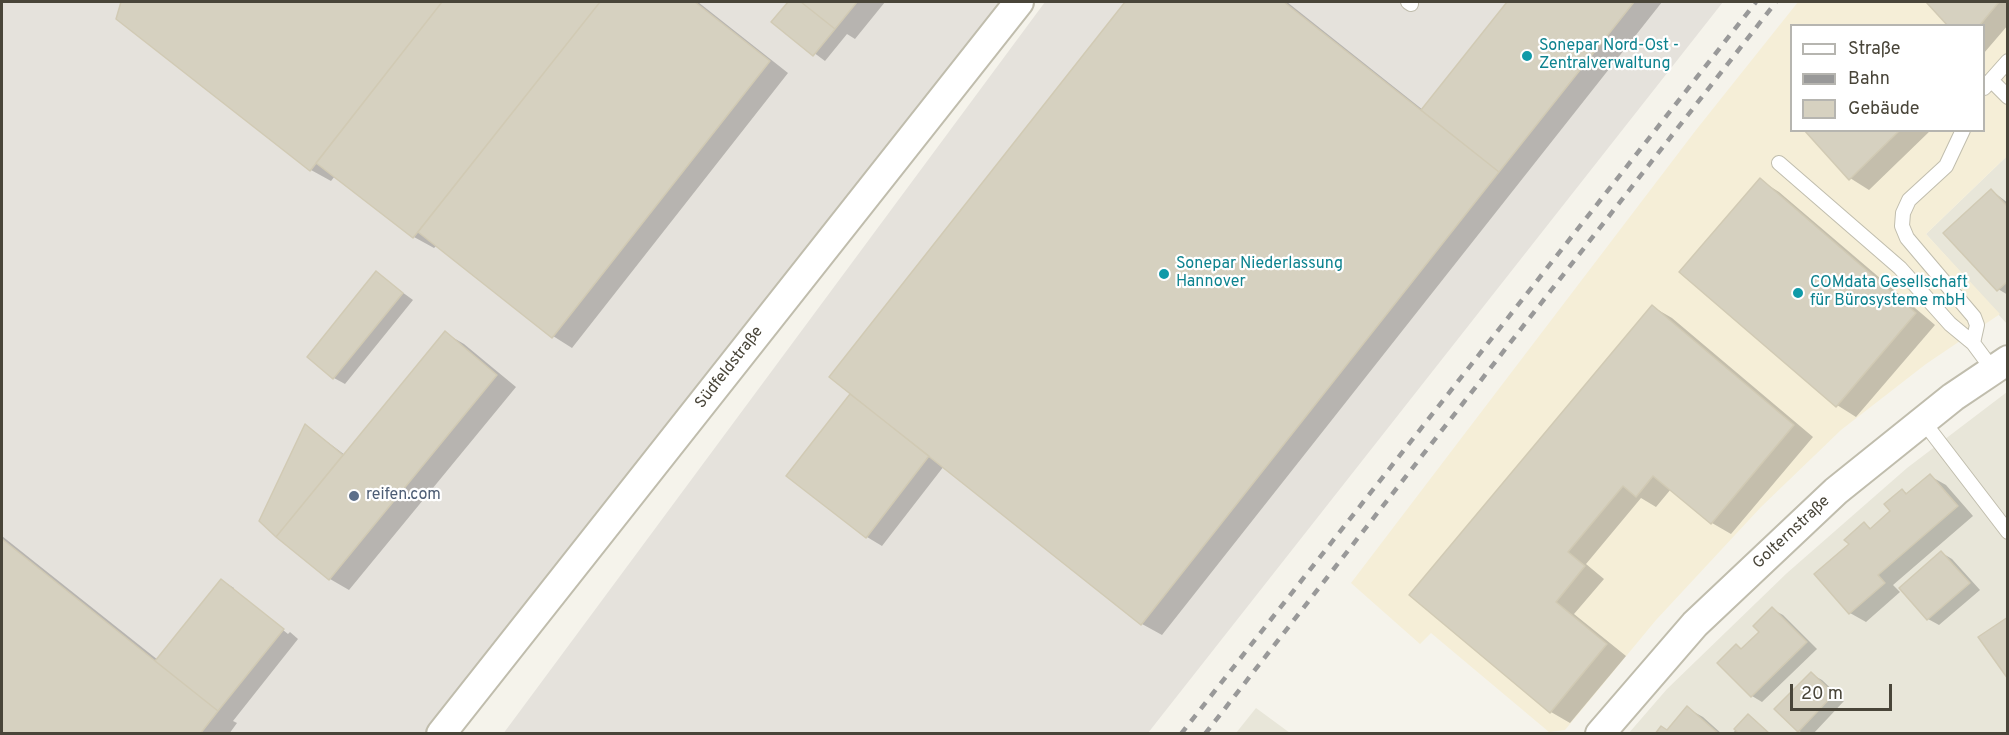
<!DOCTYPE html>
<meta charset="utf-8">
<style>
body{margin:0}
#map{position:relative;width:2009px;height:735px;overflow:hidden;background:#f5f3eb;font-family:Overpass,sans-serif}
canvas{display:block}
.frame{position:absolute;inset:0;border:3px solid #494539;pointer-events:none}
.legend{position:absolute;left:1790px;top:24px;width:195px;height:108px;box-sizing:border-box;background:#fff;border:2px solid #b6b5b0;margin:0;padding:8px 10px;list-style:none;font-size:18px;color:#494539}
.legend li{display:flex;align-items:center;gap:12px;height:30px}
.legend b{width:30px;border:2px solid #b6b5b0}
.scale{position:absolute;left:1790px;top:684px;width:102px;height:27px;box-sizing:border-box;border:3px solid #494539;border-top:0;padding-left:8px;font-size:18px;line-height:21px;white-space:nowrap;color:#494539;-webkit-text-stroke:4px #fff;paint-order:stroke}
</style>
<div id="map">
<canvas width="2009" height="735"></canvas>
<div class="frame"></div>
<ul class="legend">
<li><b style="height:8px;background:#fff"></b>Straße</li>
<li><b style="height:8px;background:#999"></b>Bahn</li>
<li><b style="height:16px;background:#d6d1c0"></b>Gebäude</li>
</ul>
<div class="scale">20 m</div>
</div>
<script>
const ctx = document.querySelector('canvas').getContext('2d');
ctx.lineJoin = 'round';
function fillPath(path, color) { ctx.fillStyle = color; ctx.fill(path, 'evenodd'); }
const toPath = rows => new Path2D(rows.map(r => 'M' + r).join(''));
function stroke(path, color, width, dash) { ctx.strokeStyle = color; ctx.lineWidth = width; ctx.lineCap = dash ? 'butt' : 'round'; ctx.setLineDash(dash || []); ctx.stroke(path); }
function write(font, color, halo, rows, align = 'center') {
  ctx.font = font + ' Overpass,sans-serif'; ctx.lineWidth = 4.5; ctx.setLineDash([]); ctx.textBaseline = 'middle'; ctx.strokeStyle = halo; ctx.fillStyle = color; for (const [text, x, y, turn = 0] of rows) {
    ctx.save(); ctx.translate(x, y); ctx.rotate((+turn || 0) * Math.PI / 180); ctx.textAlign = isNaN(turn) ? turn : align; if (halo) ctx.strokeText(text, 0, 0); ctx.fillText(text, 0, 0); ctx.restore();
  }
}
fillPath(toPath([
 [2007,156,2007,324,1926,234],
 [2007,392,2007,733,1628,734,1667,689,1787,573,1907,468],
 [1256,708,1290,733,1236,733]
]), '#e8e6d9');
fillPath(toPath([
 [1798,2,2007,2,2007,156,1926,234,2000,314,1926,364,1841,430,1761,507,1656,620,1565,730,1549,732,1431,633,1420,644,1351,583,1696,130],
 [1792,26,1984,26,1984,130,1792,130]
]), '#f5eed7');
fillPath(toPath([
 [2,2,1019,2,441,734,2,733],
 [1045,2,1723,2,1148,733,503,734]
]), '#e5e2dc');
fillPath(toPath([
 [123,2,698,2,788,73,572,348,553,336,437,245,434,248,414,237,335,176,331,181,311,170,117,18],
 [790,2,885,2,855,39,847,34,825,61,773,22],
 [1127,2,1287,2,1423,110,1509,2,1662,2,1162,635,1142,624,944,466,882,546,867,537,788,476,859,399,831,376],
 [1928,2,2008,2,2008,25,1984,53,1984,26,1950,26],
 [1806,130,1931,130,1869,190,1850,178],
 [1760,180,1779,192,1935,325,1856,417,1837,405],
 [1991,190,2008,203,2008,295,1998,289],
 [376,273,413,300,345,384,334,378],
 [1653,307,1672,318,1813,437,1731,534,1712,523,1671,489,1656,507,1641,498,1586,564,1604,579,1574,614,1626,656,1570,723,1551,712,1411,595],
 [445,333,464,344,516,387,349,590,330,579,277,535,306,426,345,455],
 [1930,476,1946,485,1973,516,1893,585,1900,592,1866,622,1850,613,1851,544,1864,524,1872,529,1892,511,1902,491,1909,494],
 [2,536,158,660,221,580,234,588,234,591,288,634,290,632,298,639,233,721,237,723,229,734,2,734],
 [1942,553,1952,559,1980,590,1939,625,1928,619,1901,588],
 [1772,609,1783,615,1817,649,1762,702,1752,696,1736,646,1743,650,1761,632],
 [1811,674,1822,680,1844,701,1813,734,1804,734,1799,731],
 [1687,708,1703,717,1722,734,1657,734,1668,731],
 [1749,716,1754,719,1770,734,1732,734]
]), '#0003');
const building = toPath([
 [121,2,442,2,310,171,116,19,121,2],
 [442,2,600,2,413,238,316,163,442,2],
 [600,2,695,2,770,61,552,338,418,232,600,2],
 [788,2,801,2,835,29,813,56,771,22,788,2],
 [801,2,857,2,835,29,801,2],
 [1125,2,1284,2,1499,172,1141,625,829,377,1125,2],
 [1507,2,1634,2,1499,172,1421,110,1507,2],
 [1926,2,1999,2,1979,26,1948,26,1926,2],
 [1804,130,1900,130,1849,180,1804,130],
 [1760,178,1916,313,1836,407,1679,272,1760,178],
 [1991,189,2008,207,2008,281,1997,291,1943,233,1991,189],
 [376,271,403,293,333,379,307,357,376,271],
 [1652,305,1794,425,1711,524,1653,476,1636,497,1623,486,1568,552,1585,566,1556,602,1607,644,1550,713,1409,595,1652,305],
 [445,331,497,375,329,580,276,537,445,331],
 [850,394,929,456,866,538,786,476,850,394],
 [305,424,343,455,276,537,259,521,305,424],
 [1930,474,1958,506,1878,575,1885,583,1849,614,1814,574,1849,544,1844,540,1864,522,1870,529,1890,511,1884,504,1902,489,1906,494,1930,474],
 [2,539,218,711,200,734,2,734,2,539],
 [1941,551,1970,583,1927,620,1899,588,1941,551],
 [221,579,284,629,218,711,155,661,221,579],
 [1772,607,1807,642,1751,697,1717,663,1736,644,1741,649,1759,632,1753,626,1772,607],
 [2008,617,2008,679,1978,637,2008,617],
 [1811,672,1834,694,1798,732,1774,709,1811,672],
 [1687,706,1719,734,1655,734,1661,726,1667,730,1687,706],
 [1748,714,1770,734,1739,734,1734,729,1748,714]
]);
fillPath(building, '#d6d1c0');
stroke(building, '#d1cab4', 1.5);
const lane = toPath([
 [1408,2,1411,4],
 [1991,80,2008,97],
 [1984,88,2008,61],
 [1963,130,1946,166,1909,200,1903,213,1902,226,1907,238,1974,317,1977,325,1973,343],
 [1779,163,1900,268,1950,324,1973,343,1993,370],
 [1923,421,2008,532]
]);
const street = toPath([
 [441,734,1019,2],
 [1600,734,1695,624,1836,491,1953,397,2008,360]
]);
stroke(lane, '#c0bdad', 16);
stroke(street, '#c0bdad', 32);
stroke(lane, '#fff', 14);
stroke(street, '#fff', 28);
stroke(toPath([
 [1181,734,1756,2],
 [1205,734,1776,2]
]), '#999', 4.5, [8, 8]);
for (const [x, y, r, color] of [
 [1527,56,6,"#0f9aa8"],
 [1164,274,6,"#0f9aa8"],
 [1798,293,6,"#0f9aa8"],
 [354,496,6,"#5c6f8a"]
]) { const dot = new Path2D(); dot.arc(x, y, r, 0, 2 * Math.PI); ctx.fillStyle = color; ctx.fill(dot); stroke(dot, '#fff', 2); }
write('16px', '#0d838f', '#fff', [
 ["Sonepar Nord-Ost -",1539,47],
 ["Zentralverwaltung",1539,65],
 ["Sonepar Niederlassung",1176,265],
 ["Hannover",1176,283],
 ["COMdata Gesellschaft",1810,284],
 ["für Bürosysteme mbH",1810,302]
], 'left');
write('16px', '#494539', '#fff', [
 ["Südfeldstraße",730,368,-52],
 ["Golternstraße",1792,533,-43]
]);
write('16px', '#4e5e75', '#fff', [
 ["reifen.com",366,496]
], 'left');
</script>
